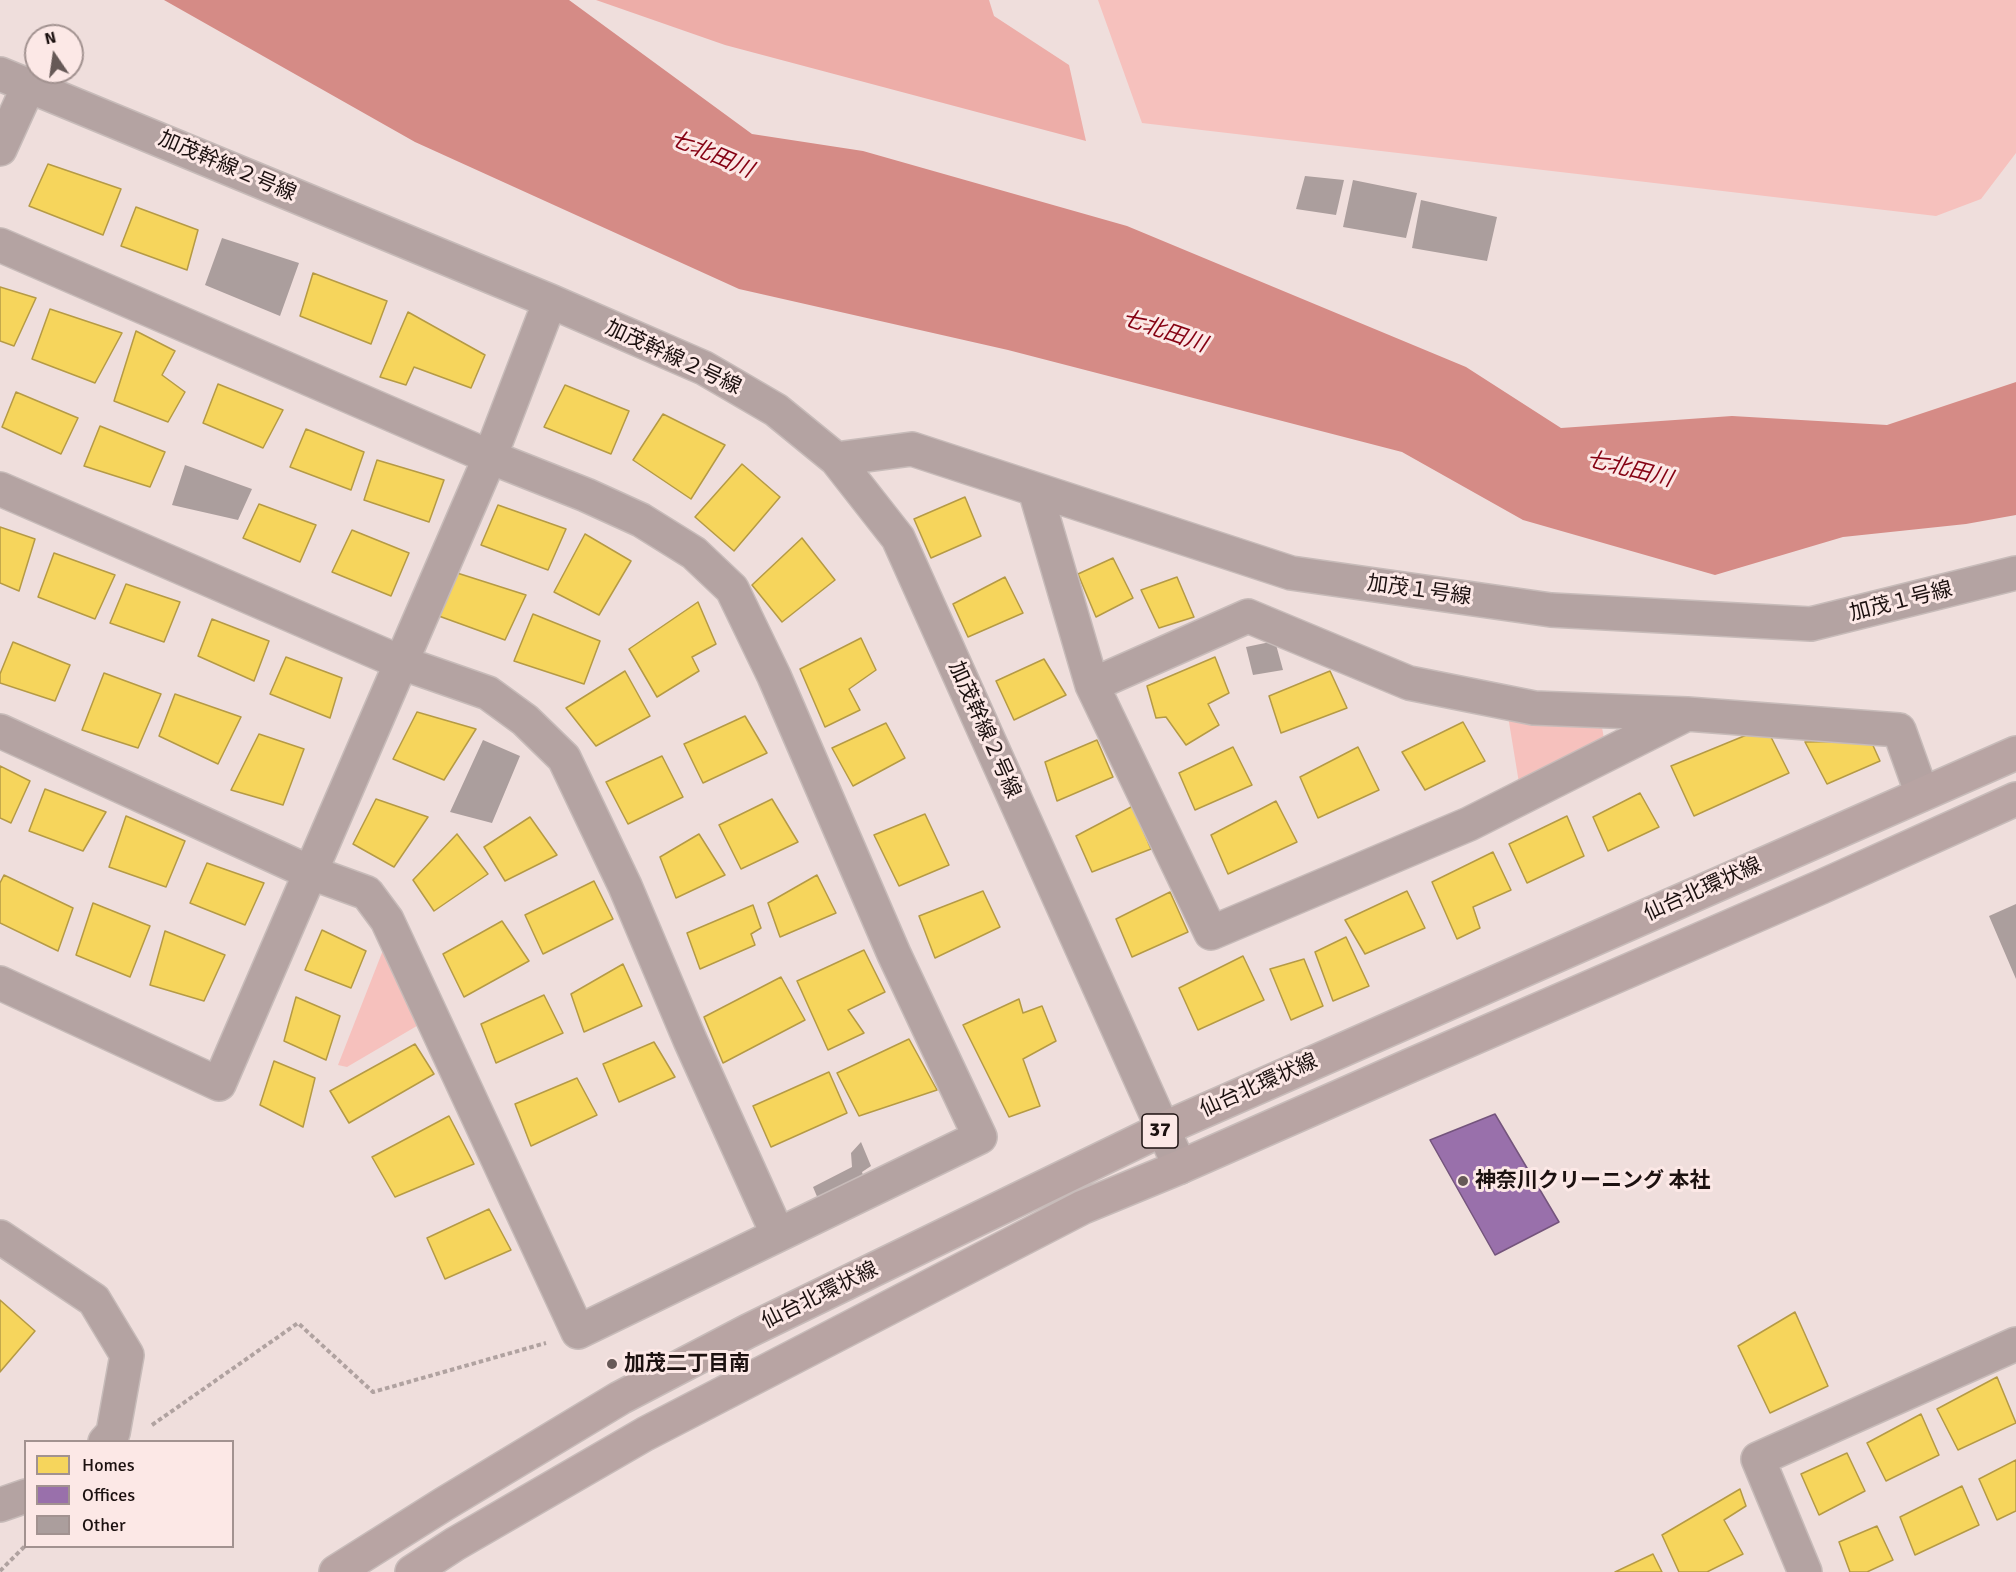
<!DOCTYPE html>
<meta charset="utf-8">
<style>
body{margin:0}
#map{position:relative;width:2016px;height:1572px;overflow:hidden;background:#efdedc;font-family:Signika,sans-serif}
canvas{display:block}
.legend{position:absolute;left:24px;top:1440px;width:210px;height:108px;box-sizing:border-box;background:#fce8e6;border:2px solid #a29290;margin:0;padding:8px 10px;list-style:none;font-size:18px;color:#1c1110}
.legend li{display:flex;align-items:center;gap:12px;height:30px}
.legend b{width:30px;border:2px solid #a29290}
.north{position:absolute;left:24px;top:24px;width:60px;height:60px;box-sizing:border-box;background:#fce8e6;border:2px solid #a29290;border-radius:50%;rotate:347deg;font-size:16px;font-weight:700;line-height:24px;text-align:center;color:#1c1110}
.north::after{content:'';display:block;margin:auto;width:21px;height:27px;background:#665957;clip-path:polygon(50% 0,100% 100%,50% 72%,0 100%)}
</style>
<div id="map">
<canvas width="2016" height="1572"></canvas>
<ul class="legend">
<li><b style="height:16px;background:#f6d55c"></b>Homes</li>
<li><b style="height:16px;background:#9970ab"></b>Offices</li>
<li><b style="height:16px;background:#ab9e9d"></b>Other</li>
</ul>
<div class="north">N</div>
</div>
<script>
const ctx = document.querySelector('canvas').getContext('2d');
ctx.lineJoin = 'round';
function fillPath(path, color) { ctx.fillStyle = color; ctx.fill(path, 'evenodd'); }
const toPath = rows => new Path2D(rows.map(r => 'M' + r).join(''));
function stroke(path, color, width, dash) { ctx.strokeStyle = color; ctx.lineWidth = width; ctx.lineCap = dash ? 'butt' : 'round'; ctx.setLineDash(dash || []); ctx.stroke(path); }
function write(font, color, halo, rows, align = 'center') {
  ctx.font = font + ' Signika,"Noto Sans JP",sans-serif'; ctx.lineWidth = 6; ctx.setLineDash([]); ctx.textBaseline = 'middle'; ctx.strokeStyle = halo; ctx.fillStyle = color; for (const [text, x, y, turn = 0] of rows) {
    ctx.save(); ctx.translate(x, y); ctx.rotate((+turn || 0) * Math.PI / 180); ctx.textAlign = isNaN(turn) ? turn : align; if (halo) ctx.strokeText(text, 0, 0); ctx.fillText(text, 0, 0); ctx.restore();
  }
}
fillPath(toPath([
 [1098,0,2016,0,2016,153,1981,199,1936,216,1142,123],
 [1508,716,1601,722,1605,744,1519,783],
 [387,940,427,1020,347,1067,338,1065]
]), '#f6c1bd');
fillPath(toPath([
 [596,0,989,0,994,16,1069,65,1086,141,725,45]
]), '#edada8');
fillPath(toPath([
 [164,0,569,0,752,134,863,151,1127,226,1466,367,1561,428,1732,416,1887,425,2016,382,2016,515,1966,524,1843,537,1715,575,1523,520,1402,452,1008,350,739,289,415,142]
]), '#d58b86');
const homes = toPath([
 [48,164,121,189,103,235,29,206,48,164],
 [136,207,198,230,187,270,121,246,136,207],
 [313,273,387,301,371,344,300,316,313,273],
 [0,287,36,298,14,346,0,341,0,287],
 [50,309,122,333,95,383,32,359,50,309],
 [408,312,485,355,471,388,414,367,406,385,380,377,408,312],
 [136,331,175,351,162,375,185,392,168,422,114,401,136,331],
 [218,384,283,410,263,448,203,423,218,384],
 [565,385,629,411,611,454,544,427,565,385],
 [16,392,78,418,61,454,2,427,16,392],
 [663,414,725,445,691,499,633,460,663,414],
 [100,426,165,452,150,487,84,466,100,426],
 [306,429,364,452,351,490,290,467,306,429],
 [377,460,444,480,429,522,364,500,377,460],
 [742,464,780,497,734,551,695,517,742,464],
 [965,497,981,536,931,558,914,519,965,497],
 [259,504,316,525,300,562,243,538,259,504],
 [498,505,566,529,548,570,481,545,498,505],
 [0,527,35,539,19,591,0,583,0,527],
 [352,530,409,553,391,596,332,572,352,530],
 [585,534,631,561,599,615,554,592,585,534],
 [802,538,835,580,782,622,752,585,802,538],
 [54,553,115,575,95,619,38,597,54,553],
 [1113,558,1133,598,1096,617,1078,574,1113,558],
 [454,572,526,595,505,640,436,615,454,572],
 [1005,577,1023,613,968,637,953,604,1005,577],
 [1177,577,1194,617,1159,628,1141,590,1177,577],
 [126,584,180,602,164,642,110,623,126,584],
 [698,602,716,644,692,657,699,671,657,697,629,649,698,602],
 [533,614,600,641,584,684,514,661,533,614],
 [212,619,269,641,254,681,198,656,212,619],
 [861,638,876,670,849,689,860,710,825,727,800,669,861,638],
 [13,642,70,665,55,701,0,683,0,674,13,642],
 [286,657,342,678,330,718,270,694,286,657],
 [1215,657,1229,693,1208,704,1219,725,1186,745,1166,717,1156,718,1147,686,1215,657],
 [1044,659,1066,695,1014,720,996,681,1044,659],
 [625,671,650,716,596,746,566,708,625,671],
 [1330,671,1347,708,1281,733,1269,696,1330,671],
 [104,673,161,694,138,748,82,730,104,673],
 [175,694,241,717,218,764,159,736,175,694],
 [417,712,476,729,444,780,393,759,417,712],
 [745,716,767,753,703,783,684,744,745,716],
 [1463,722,1485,761,1425,790,1402,752,1463,722],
 [886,723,905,758,853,786,832,748,886,723],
 [1766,727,1789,773,1694,816,1671,766,1766,727],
 [259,734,304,749,283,805,231,790,259,734],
 [1097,740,1113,777,1057,801,1045,762,1097,740],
 [1871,741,1880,761,1827,784,1805,742,1871,741],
 [1233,747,1252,785,1195,810,1179,773,1233,747],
 [1358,747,1379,790,1318,818,1300,777,1358,747],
 [662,756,683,797,628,824,606,782,662,756],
 [0,766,30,781,11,823,0,818,0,766],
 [45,789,106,812,83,851,29,831,45,789],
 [1640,793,1659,827,1608,851,1593,817,1640,793],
 [376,799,428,817,394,867,353,844,376,799],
 [772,799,798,842,741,869,719,825,772,799],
 [1276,801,1297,842,1228,874,1211,835,1276,801],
 [1133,806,1151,849,1092,872,1076,836,1133,806],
 [925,814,949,865,899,886,874,835,925,814],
 [126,816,185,841,166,887,109,867,126,816],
 [1567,816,1584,856,1527,883,1509,844,1567,816],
 [530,817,557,855,505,881,484,847,530,817],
 [457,834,488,874,434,911,413,880,457,834],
 [699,834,725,875,676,898,660,857,699,834],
 [1493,852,1511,890,1473,907,1480,928,1457,939,1432,882,1493,852],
 [207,863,264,883,245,925,190,903,207,863],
 [4,875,73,908,58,951,0,923,0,883,4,875],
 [817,875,836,913,780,937,768,903,817,875],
 [594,881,613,919,543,954,525,915,594,881],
 [983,891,1000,927,935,958,919,916,983,891],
 [1407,891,1425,928,1365,954,1345,920,1407,891],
 [1170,892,1188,932,1132,957,1116,919,1170,892],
 [93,903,150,926,130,977,76,955,93,903],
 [753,905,761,928,751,934,755,945,700,969,687,933,753,905],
 [502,921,529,961,464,997,443,954,502,921],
 [322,930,366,951,351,988,305,970,322,930],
 [165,931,225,955,204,1001,150,985,165,931],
 [1346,937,1369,986,1333,1001,1315,952,1346,937],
 [864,950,885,992,848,1010,864,1033,828,1050,797,981,864,950],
 [1243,956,1264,1000,1198,1030,1179,988,1243,956],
 [1304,959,1323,1006,1291,1020,1270,969,1304,959],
 [623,964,642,1006,584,1032,571,994,623,964],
 [781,977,805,1020,723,1063,704,1017,781,977],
 [544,995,563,1033,496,1063,481,1024,544,995],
 [296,997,340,1016,326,1060,284,1041,296,997],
 [1019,999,1023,1013,1042,1006,1056,1041,1023,1059,1040,1106,1009,1117,963,1025,1019,999],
 [909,1039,937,1090,859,1116,837,1073,909,1039],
 [654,1042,675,1077,619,1102,603,1064,654,1042],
 [415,1044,434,1074,349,1123,330,1091,415,1044],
 [274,1061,315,1078,303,1127,260,1105,274,1061],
 [829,1072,847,1113,771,1147,753,1106,829,1072],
 [577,1078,597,1115,531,1146,515,1104,577,1078],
 [449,1116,474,1164,395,1197,372,1157,449,1116],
 [489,1209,511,1250,445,1279,427,1238,489,1209],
 [0,1300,35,1331,0,1372,0,1300],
 [1795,1312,1828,1386,1770,1413,1738,1346,1795,1312],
 [1997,1377,2016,1423,1958,1450,1937,1409,1997,1377],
 [1921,1414,1939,1455,1886,1481,1867,1443,1921,1414],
 [1847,1453,1865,1491,1819,1515,1801,1474,1847,1453],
 [2016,1460,2016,1511,1997,1520,1979,1479,2016,1460],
 [1962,1486,1979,1525,1915,1555,1900,1517,1962,1486],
 [1740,1489,1746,1506,1724,1520,1743,1554,1707,1572,1679,1572,1662,1535,1740,1489],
 [1877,1526,1893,1560,1867,1572,1850,1572,1839,1542,1877,1526],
 [1653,1554,1662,1572,1615,1572,1653,1554]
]);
fillPath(homes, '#f6d55c');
stroke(homes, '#b59a45', 1.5);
const offices = toPath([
 [1495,1114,1559,1222,1495,1255,1430,1140,1495,1114]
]);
fillPath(offices, '#9970ab');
stroke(offices, '#74547c', 1.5);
fillPath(toPath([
 [1305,176,1344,180,1336,215,1296,209],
 [1353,180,1417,193,1406,238,1343,227],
 [1421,200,1497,217,1487,261,1412,248],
 [222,238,299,263,280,316,205,285],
 [185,465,252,489,238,520,172,505],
 [1275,641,1283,670,1253,675,1246,647],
 [483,740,520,756,492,823,450,812],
 [2016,904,2016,979,1989,916],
 [861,1142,871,1166,862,1172,867,1187,821,1206,813,1187,852,1167,851,1153]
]), '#ab9e9d');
const minor = toPath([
 [0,74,550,301,704,368,776,410,836,459,898,538,1180,1167],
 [0,149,29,85],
 [0,245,490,457,586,495,641,520,694,553,732,589,774,676,894,954,980,1137,578,1332,387,920,367,893,309,872,0,731],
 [836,459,912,449,1291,573,1551,610,1811,624,2016,573],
 [0,489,402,663,488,693,525,720,564,758,625,886,690,1040,778,1235],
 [1035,490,1092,685,1211,933,1469,824,1687,714],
 [1092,685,1248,616,1409,683,1534,708,1687,714,1899,730,1922,794],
 [0,983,219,1084,490,457,550,301],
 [0,1237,94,1300,127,1355,113,1433,105,1442],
 [0,1505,26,1496],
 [1805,1572,1758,1459,2016,1344]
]);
const major = toPath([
 [336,1572,444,1504,620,1398,748,1331,877,1268,1163,1129,2016,753],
 [412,1572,455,1544,645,1434,1083,1207,1180,1167,1409,1066,1821,887,2016,799]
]);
stroke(minor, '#c7bbb9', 36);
stroke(major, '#c7bbb9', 36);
stroke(toPath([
 [152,1425,298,1323,373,1392,546,1343],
 [0,1571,26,1545]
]), '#b0a2a0', 4, [4.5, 3]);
stroke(minor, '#b4a3a2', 33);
stroke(major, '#b8a4a3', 33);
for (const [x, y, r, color] of [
 [1463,1181,6,"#665957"],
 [612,1364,6,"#665957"]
]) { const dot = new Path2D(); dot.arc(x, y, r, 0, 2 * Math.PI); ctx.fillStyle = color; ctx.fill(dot); stroke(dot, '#fce8e6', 2); }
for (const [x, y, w] of [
 [1160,1131,36]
]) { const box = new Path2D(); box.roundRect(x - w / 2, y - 17, w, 34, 4.5); ctx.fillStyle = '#fce8e6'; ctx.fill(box); stroke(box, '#1c1110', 1.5); }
write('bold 20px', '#1c1110', null, [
 ["37",1160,1131]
]);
write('21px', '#1c1110', '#fce8e6', [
 ["加茂幹線２号線",227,167,23],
 ["加茂幹線２号線",673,358,25],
 ["加茂１号線",1419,591,8],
 ["加茂１号線",1901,602,-14],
 ["加茂幹線２号線",984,730,66],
 ["仙台北環状線",1703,890,-24],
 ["仙台北環状線",1259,1086,-24],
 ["仙台北環状線",820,1296,-26]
]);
write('bold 21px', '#1c1110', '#fce8e6', [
 ["神奈川クリーニング 本社",1475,1181],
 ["加茂二丁目南",624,1364]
], 'left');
write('italic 22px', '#850012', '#fce8e6', [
 ["七北田川",711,155,23],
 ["七北田川",1164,332,19],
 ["七北田川",1629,470,14]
]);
</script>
